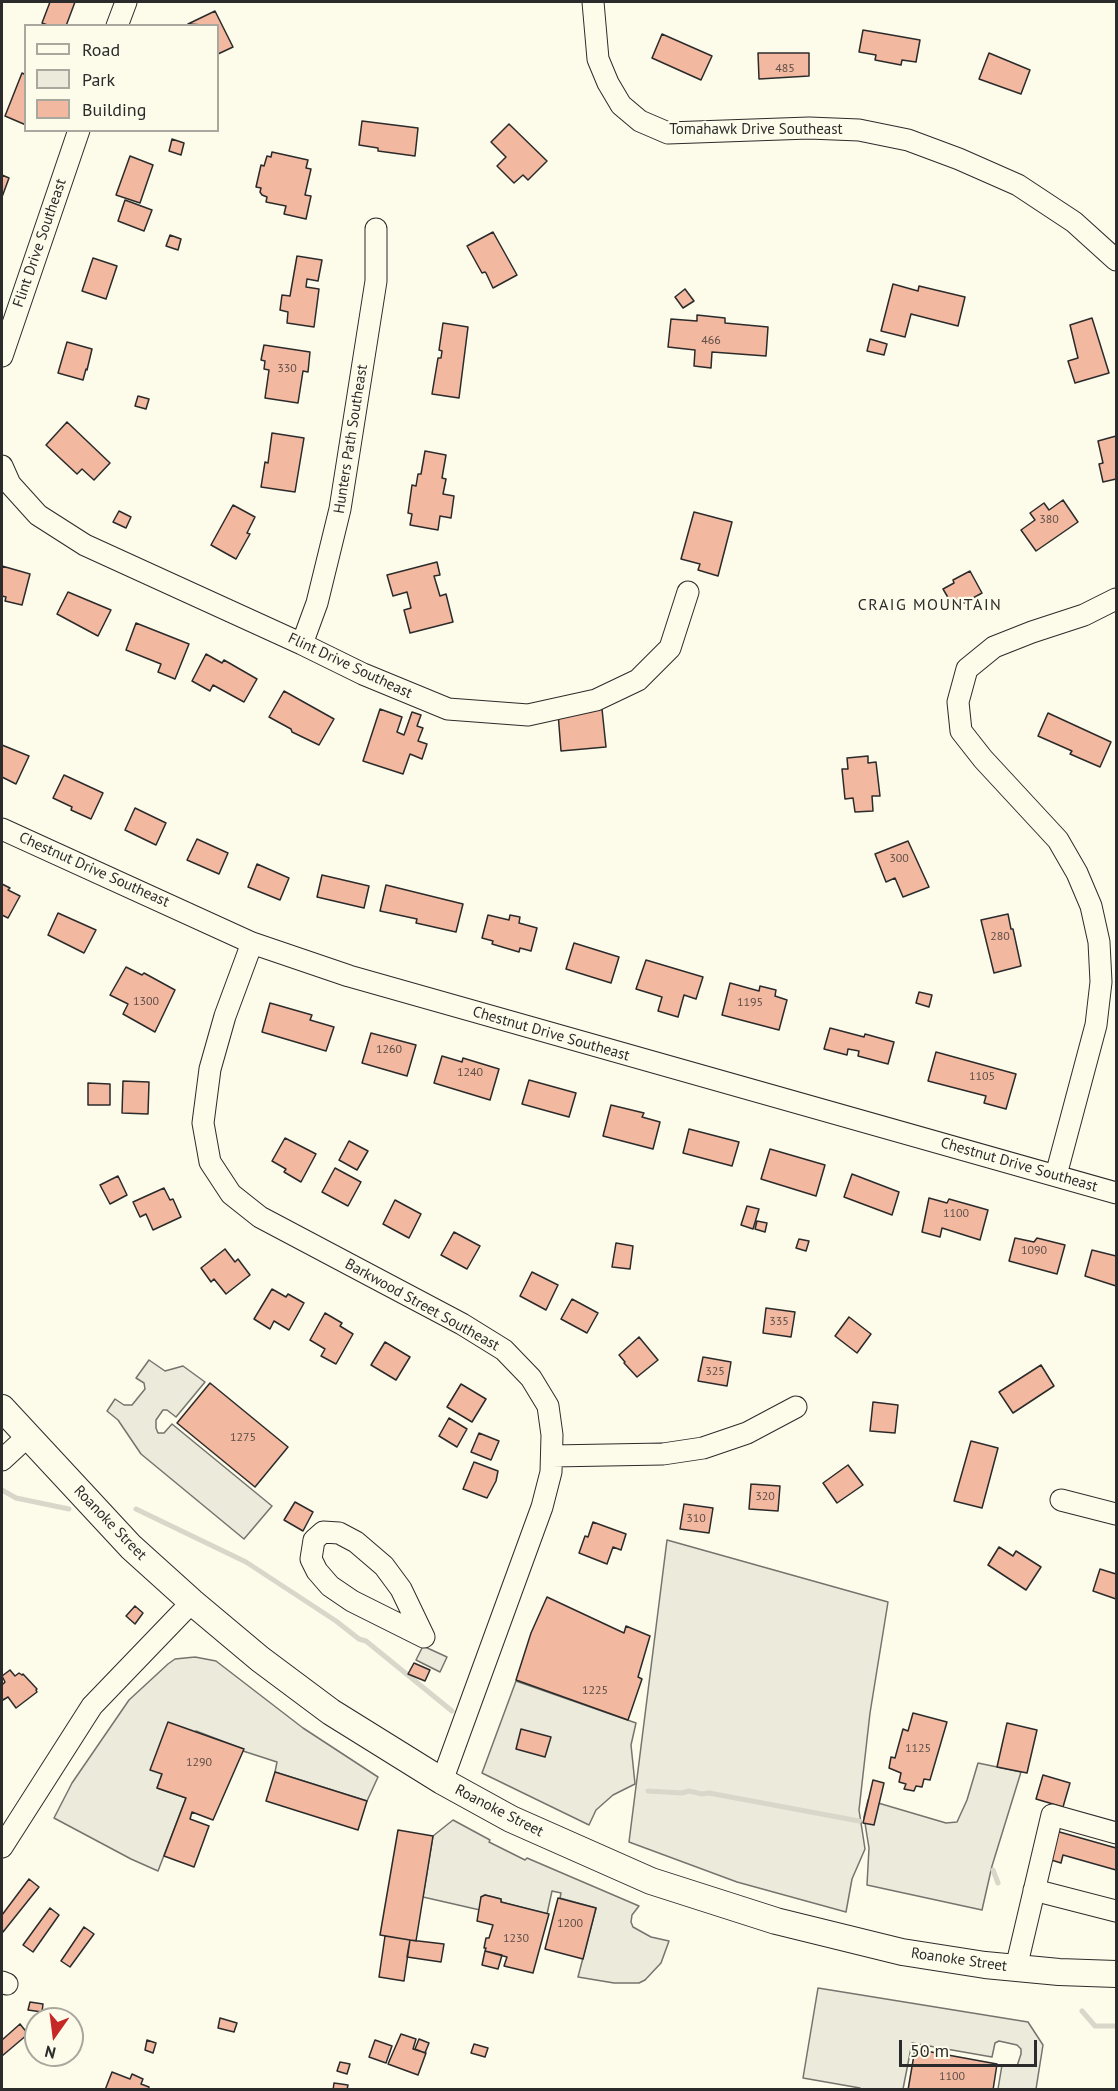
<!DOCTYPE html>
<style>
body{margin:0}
#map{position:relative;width:1118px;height:2091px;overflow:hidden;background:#fdfbea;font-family:"PT Sans",sans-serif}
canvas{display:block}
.frame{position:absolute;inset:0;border:3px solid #2b2b2b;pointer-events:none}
.legend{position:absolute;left:24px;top:24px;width:195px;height:108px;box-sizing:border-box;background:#fdfbea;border:2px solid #a9a89e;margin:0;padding:8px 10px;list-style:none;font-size:18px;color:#2b2b2b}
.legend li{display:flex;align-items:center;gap:12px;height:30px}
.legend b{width:30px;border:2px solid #a9a89e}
.north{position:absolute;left:24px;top:2007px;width:60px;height:60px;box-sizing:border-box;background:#fdfbea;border:2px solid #a9a89e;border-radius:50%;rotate:194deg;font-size:16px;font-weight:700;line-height:24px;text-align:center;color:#2b2b2b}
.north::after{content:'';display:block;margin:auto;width:21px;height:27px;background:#c62828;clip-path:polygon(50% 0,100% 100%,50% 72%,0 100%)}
.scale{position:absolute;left:899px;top:2040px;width:138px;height:27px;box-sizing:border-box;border:3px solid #2b2b2b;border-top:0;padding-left:8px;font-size:18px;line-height:21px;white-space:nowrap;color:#2b2b2b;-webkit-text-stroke:4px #fdfbea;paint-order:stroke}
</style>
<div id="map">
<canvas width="1118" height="2091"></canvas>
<div class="frame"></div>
<ul class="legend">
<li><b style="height:8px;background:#fdfbea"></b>Road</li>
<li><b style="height:16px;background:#ecebdb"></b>Park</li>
<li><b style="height:16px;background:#f2b8a0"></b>Building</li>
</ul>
<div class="north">N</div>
<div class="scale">50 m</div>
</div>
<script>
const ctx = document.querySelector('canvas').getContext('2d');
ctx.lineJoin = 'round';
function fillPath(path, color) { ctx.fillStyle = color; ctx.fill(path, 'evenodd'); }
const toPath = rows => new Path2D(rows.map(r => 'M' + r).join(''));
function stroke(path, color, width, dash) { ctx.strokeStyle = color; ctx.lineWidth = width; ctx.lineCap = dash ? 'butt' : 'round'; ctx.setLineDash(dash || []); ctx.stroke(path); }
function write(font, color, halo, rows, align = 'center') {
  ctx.font = font + ' "PT Sans",sans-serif'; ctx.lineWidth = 4.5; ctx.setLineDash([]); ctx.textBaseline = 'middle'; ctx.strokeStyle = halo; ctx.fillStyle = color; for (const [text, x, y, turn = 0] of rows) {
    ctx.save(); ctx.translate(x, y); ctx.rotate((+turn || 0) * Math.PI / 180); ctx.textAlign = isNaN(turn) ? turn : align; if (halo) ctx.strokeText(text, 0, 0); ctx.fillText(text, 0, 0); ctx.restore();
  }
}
const green = toPath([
 [667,1540,888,1602,870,1713,859,1810,865,1849,852,1879,846,1912,737,1882,629,1842,667,1540]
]);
fillPath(green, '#ecebdb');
stroke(green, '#74746e', 1.5);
const parking = toPath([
 [149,1360,165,1371,183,1366,205,1382,176,1417,167,1410,163,1410,156,1420,156,1428,158,1433,164,1433,172,1424,272,1506,244,1539,141,1454,118,1420,107,1411,115,1399,124,1405,132,1405,145,1389,144,1383,136,1378,149,1360],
 [423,1646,447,1657,440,1672,416,1660,423,1646],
 [195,1657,216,1661,303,1728,378,1777,367,1801,275,1772,277,1762,243,1751,243,1749,196,1731,162,1774,157,1788,186,1798,158,1871,131,1859,54,1818,72,1783,129,1700,168,1664,175,1659,195,1657],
 [516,1681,636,1723,631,1745,635,1784,613,1795,596,1810,589,1825,482,1773,516,1681],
 [978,1763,1021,1772,992,1866,982,1910,867,1885,869,1848,864,1817,868,1800,946,1823,957,1822,967,1800,978,1763],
 [453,1820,490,1840,489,1842,525,1860,527,1858,639,1906,632,1915,631,1922,633,1927,651,1937,669,1941,661,1963,645,1980,639,1983,614,1983,578,1977,596,1908,560,1898,561,1893,552,1891,547,1914,501,1902,501,1899,485,1895,481,1897,480,1910,423,1897,433,1836,453,1820],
 [818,1988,1028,2022,1043,2045,1036,2089,998,2089,1002,2065,1017,2066,1021,2054,1021,2049,1017,2045,999,2041,995,2043,992,2057,912,2043,903,2089,860,2089,860,2088,803,2078,818,1988]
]);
fillPath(parking, '#eceadb');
stroke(parking, '#74746e', 1.5);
stroke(toPath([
 [2,1490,16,1498,69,1509],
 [136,1509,246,1562,336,1621,359,1639,366,1641,452,1711],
 [648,1791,682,1793,689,1791,702,1794,709,1793,859,1821],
 [993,1870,998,1883],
 [1082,2011,1095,2026,1116,2026]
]), '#d8d7c9', 5);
const building = toPath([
 [50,2,75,2,66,26,50,26,42,23,50,2],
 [215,11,233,47,218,54,218,26,188,24,215,11],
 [863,30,920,40,916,62,902,60,901,65,875,60,876,55,859,52,863,30],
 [662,34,712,56,701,80,652,58,662,34],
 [758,53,809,53,809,76,759,79,758,53],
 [989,53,1030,70,1021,94,979,79,989,53],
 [22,73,26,75,26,125,5,116,22,73],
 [362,121,418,128,415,156,378,151,378,148,359,145,362,121],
 [509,124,547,161,528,180,523,175,514,183,497,166,506,157,491,142,509,124],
 [172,139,184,143,181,155,169,151,172,139],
 [272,152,308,160,306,168,311,169,305,195,311,196,306,219,284,214,286,206,266,202,267,197,262,195,260,192,261,188,256,187,261,165,264,166,267,156,271,157,272,152],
 [130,156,153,165,140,203,116,195,130,156],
 [2,175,9,178,2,197,2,175],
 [125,200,152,210,144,231,118,221,125,200],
 [493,232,517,275,493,288,486,273,485,272,482,273,467,246,493,232],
 [170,235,181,239,178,250,166,246,170,235],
 [297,256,322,260,318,281,307,279,306,287,319,289,314,327,287,323,288,312,280,310,282,295,290,296,297,256],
 [93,258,117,266,106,299,82,291,93,258],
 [893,284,918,291,919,286,965,297,958,326,911,314,905,337,881,331,893,284],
 [685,289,694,301,683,308,675,297,685,289],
 [697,315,725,318,725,323,768,327,766,356,712,352,711,368,694,366,695,350,668,347,671,319,697,321,697,315],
 [1092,318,1109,373,1075,383,1068,361,1078,358,1070,325,1092,318],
 [443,323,468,327,459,398,432,394,438,358,441,358,442,351,439,350,443,323],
 [870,339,887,344,884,355,867,351,870,339],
 [67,342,92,349,87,370,86,369,83,380,58,373,67,342],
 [264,345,310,352,308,372,303,371,298,403,265,398,269,370,264,369,265,361,261,360,264,345],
 [138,396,149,399,146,409,135,406,138,396],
 [67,422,110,463,94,480,82,469,77,474,46,445,67,422],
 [272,433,304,438,295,492,261,487,265,462,268,463,272,433],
 [1116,436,1116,479,1103,482,1099,464,1103,463,1098,441,1116,436],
 [425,451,446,455,442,478,446,479,443,494,454,496,451,518,440,516,438,530,410,525,412,514,408,513,412,485,416,486,418,474,421,474,425,451],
 [1063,500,1078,522,1036,551,1021,530,1035,520,1030,513,1044,503,1049,510,1063,500],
 [233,505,255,517,247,533,250,534,236,559,211,545,233,505],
 [119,511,131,517,126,528,113,522,119,511],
 [694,512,732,522,718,576,698,570,700,564,681,559,694,512],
 [437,562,440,575,434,576,440,596,446,594,453,622,410,633,404,610,411,608,407,592,393,596,387,575,437,562],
 [2,566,30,574,22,605,5,601,6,597,2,596,2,566],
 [970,571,982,593,964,603,963,600,953,606,943,589,954,583,953,580,970,571],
 [68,592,111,610,98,636,57,614,68,592],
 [136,623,189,644,175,679,158,672,161,664,126,650,136,623],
 [206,654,222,663,224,660,257,679,244,702,213,685,210,691,192,681,206,654],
 [284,691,334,719,319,745,292,732,291,729,269,717,284,691],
 [380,709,402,717,397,732,404,735,412,712,421,715,417,726,423,728,418,741,427,744,422,759,410,754,403,774,363,761,380,709],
 [602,709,606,747,561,751,558,713,602,709],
 [1048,713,1111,742,1100,767,1070,754,1072,751,1038,736,1048,713],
 [2,745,29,756,16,784,2,777,2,745],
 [868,756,868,763,876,762,880,796,872,796,873,811,855,812,853,798,845,799,842,769,848,769,847,758,868,756],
 [64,775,103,793,91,819,71,810,72,807,53,798,64,775],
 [135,808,166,823,156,845,125,830,135,808],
 [197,839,228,853,219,874,187,860,197,839],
 [908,841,929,887,903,897,895,878,886,882,875,854,908,841],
 [257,864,289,878,280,900,248,887,257,864],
 [322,875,369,886,364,908,317,897,322,875],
 [2,884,10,888,8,890,20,896,8,918,2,915,2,884],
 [386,885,463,904,456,932,416,923,417,919,380,911,386,885],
 [58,913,96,930,84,953,48,935,58,913],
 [1008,914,1011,929,1013,929,1021,966,994,973,981,920,1008,914],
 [488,915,509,920,510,915,520,917,519,923,537,928,531,951,520,948,519,952,492,944,493,941,482,938,488,915],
 [574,943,619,957,611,983,566,969,574,943],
 [646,960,703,977,696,999,684,995,678,1017,658,1011,662,997,636,989,646,960],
 [126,967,142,975,144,973,175,990,155,1032,123,1014,128,1004,110,995,126,967],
 [730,983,759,991,760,986,776,990,775,996,787,1000,779,1030,722,1015,730,983],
 [919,992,932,995,929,1007,916,1003,919,992],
 [270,1003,312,1015,310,1020,334,1027,326,1051,262,1032,270,1003],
 [830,1028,864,1037,865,1034,894,1042,888,1064,858,1056,859,1051,848,1049,847,1055,824,1049,830,1028],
 [371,1033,416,1045,407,1076,362,1063,371,1033],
 [936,1052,1016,1074,1006,1109,984,1103,986,1096,928,1081,936,1052],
 [442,1056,462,1062,463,1058,499,1069,490,1100,434,1083,442,1056],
 [529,1080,576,1093,569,1117,522,1104,529,1080],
 [123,1081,149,1082,148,1114,122,1113,123,1081],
 [88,1083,110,1084,110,1105,88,1105,88,1083],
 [611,1105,644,1113,642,1117,660,1122,653,1149,603,1136,611,1105],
 [689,1129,739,1142,732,1166,683,1153,689,1129],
 [285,1138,316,1154,301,1182,284,1172,286,1169,272,1161,285,1138],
 [349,1141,368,1151,357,1170,339,1160,349,1141],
 [770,1149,825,1165,816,1196,761,1179,770,1149],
 [335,1168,361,1182,348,1206,322,1192,335,1168],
 [852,1174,899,1192,892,1215,844,1197,852,1174],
 [118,1176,127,1195,110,1204,100,1185,118,1176],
 [164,1188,170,1200,173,1199,181,1217,153,1230,146,1214,140,1217,133,1202,164,1188],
 [929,1198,947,1203,949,1199,988,1210,980,1240,942,1228,940,1237,922,1232,929,1198],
 [395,1200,421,1214,409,1238,383,1224,395,1200],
 [747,1206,759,1209,753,1229,741,1225,747,1206],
 [757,1221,767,1223,765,1232,755,1229,757,1221],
 [454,1232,480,1246,467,1269,441,1255,454,1232],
 [1015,1238,1034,1242,1037,1238,1065,1245,1057,1274,1009,1261,1015,1238],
 [799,1239,809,1241,806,1251,796,1248,799,1239],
 [616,1243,633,1246,630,1269,612,1267,616,1243],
 [225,1249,235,1262,238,1259,250,1275,226,1294,214,1279,211,1282,201,1268,225,1249],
 [1092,1250,1116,1256,1116,1286,1085,1276,1092,1250],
 [532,1272,558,1285,546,1310,520,1296,532,1272],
 [272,1289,286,1297,288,1294,304,1303,289,1330,274,1321,270,1329,254,1319,272,1289],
 [572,1299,598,1313,587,1333,561,1319,572,1299],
 [766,1308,795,1312,791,1337,763,1333,766,1308],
 [325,1313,342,1323,340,1326,353,1334,336,1364,321,1356,325,1349,310,1340,325,1313],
 [849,1317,871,1334,857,1353,835,1336,849,1317],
 [639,1337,658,1360,637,1377,624,1363,625,1362,619,1355,639,1337],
 [385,1342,410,1357,396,1380,371,1365,385,1342],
 [703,1357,731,1362,727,1386,698,1381,703,1357],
 [1041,1365,1054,1386,1013,1413,999,1392,1041,1365],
 [210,1383,288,1447,255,1487,177,1423,210,1383],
 [461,1384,486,1399,472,1422,447,1407,461,1384],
 [873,1402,898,1405,895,1433,870,1431,873,1402],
 [449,1418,467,1429,457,1447,439,1436,449,1418],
 [479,1433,499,1441,491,1460,471,1452,479,1433],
 [971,1441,998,1448,982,1508,954,1501,971,1441],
 [474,1462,498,1471,496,1481,487,1498,463,1489,474,1462],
 [848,1465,863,1485,837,1503,823,1483,848,1465],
 [751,1484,780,1486,778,1511,749,1509,751,1484],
 [295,1502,313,1512,303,1531,284,1520,295,1502],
 [684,1504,713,1508,709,1533,680,1529,684,1504],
 [593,1522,626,1534,621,1550,613,1547,607,1564,579,1553,585,1536,588,1537,593,1522],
 [999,1547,1013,1556,1016,1551,1041,1567,1026,1590,988,1565,999,1547],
 [1100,1569,1116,1574,1116,1599,1093,1591,1100,1569],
 [547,1597,624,1633,626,1626,650,1636,638,1677,642,1679,628,1720,516,1680,531,1633,547,1597],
 [135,1606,143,1613,135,1624,126,1616,135,1606],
 [414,1663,430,1670,425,1681,408,1674,414,1663],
 [10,1670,15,1676,19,1673,22,1675,23,1674,37,1689,36,1690,37,1692,16,1708,8,1697,3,1700,2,1698,2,1685,5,1682,2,1676,10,1670],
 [913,1713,947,1722,930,1780,924,1779,922,1787,916,1786,914,1791,904,1789,906,1784,899,1782,901,1773,889,1768,891,1757,895,1758,903,1729,908,1731,913,1713],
 [168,1722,244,1749,213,1820,192,1812,190,1819,209,1826,194,1867,164,1856,186,1798,157,1788,162,1774,150,1770,168,1722],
 [1007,1723,1037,1730,1027,1773,997,1767,1007,1723],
 [521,1729,551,1737,545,1757,516,1749,521,1729],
 [275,1772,367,1801,358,1830,266,1801,275,1772],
 [1043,1775,1070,1783,1063,1807,1036,1799,1043,1775],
 [873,1780,884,1783,874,1825,863,1823,873,1780],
 [398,1830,433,1836,416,1941,380,1935,398,1830],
 [1056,1831,1116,1848,1116,1870,1063,1855,1061,1863,1048,1859,1056,1831],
 [29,1879,39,1887,3,1932,2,1930,2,1915,29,1879],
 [485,1895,501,1899,501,1902,549,1914,533,1973,504,1966,507,1957,485,1951,486,1948,484,1948,486,1938,489,1938,493,1925,477,1921,481,1897,485,1895],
 [558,1898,596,1908,583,1959,545,1949,558,1898],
 [50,1908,59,1915,33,1952,23,1945,50,1908],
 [84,1927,94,1934,70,1967,61,1961,84,1927],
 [385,1936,410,1940,404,1981,379,1977,385,1936],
 [410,1940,444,1944,441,1962,407,1957,410,1940],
 [485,1951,502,1955,498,1969,482,1965,485,1951],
 [30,2002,43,2004,42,2012,28,2010,30,2002],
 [220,2018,237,2023,234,2032,218,2028,220,2018],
 [20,2024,28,2034,2,2056,2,2040,20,2024],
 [401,2034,416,2039,413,2049,426,2053,418,2075,388,2064,401,2034],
 [419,2039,429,2043,425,2053,415,2049,419,2039],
 [147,2040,156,2043,153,2053,145,2050,147,2040],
 [375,2040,392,2046,386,2063,369,2057,375,2040],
 [474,2044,488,2048,485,2057,471,2053,474,2044],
 [915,2049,997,2064,993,2090,908,2090,915,2049],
 [340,2062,350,2064,347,2074,337,2071,340,2062],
 [112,2072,130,2079,132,2074,143,2079,141,2084,149,2087,148,2090,105,2090,112,2072],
 [334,2083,348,2085,347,2090,333,2090,334,2083]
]);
fillPath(building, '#f2b8a0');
stroke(building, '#2b2b2b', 1.5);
const minor = toPath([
 [593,2,598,59,608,83,621,105,640,121,668,133,809,128,859,130,908,140,959,159,1018,185,1074,222,1116,260],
 [117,26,126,2],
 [2,356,79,130],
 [2,466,10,484,38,515,85,545,302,644,363,674,448,709,528,715,596,700,638,680,670,648,688,592],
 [302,644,317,603,340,509,376,281,376,229],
 [2,829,252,943,349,976,1116,1193],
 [252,943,225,1016,210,1069,203,1123,210,1162,231,1194,260,1217,462,1324,504,1350,531,1378,548,1406,552,1435,551,1472,542,1507,442,1781],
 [1056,1175,1096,1025,1101,982,1099,942,1091,906,1077,873,1058,840,983,759,961,731,958,702,967,669,994,647,1032,632,1084,615,1116,599],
 [552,1456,663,1454,703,1448,747,1433,796,1407],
 [2,1460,28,1436],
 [1061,1500,1116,1514],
 [323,1532,339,1533,356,1542,384,1566,401,1589,424,1637,352,1601,330,1586,317,1571,311,1559,314,1540,323,1532],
 [2,1847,92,1706,192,1602],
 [1034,1890,1116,1911],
 [1016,1968,1052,1815,1116,1833],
 [2,1982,7,1984]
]);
const major = toPath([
 [2,1408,131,1547,192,1602,260,1659,331,1712,442,1781,511,1819,651,1881,776,1921,902,1952,985,1965,1059,1972,1116,1974]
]);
stroke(minor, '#2b2b2b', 23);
stroke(major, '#2b2b2b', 28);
stroke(minor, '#fdfbea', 21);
stroke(major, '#fdfbea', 26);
write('12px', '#5d4e48', null, [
 ["485",785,69],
 ["466",711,341],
 ["330",287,369],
 ["380",1049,520],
 ["300",899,859],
 ["280",1000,937],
 ["1300",146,1002],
 ["1195",750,1003],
 ["1260",389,1050],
 ["1240",470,1073],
 ["1105",982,1077],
 ["1100",956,1214],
 ["1090",1034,1251],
 ["335",779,1322],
 ["325",715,1372],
 ["1275",243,1438],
 ["320",765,1497],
 ["310",696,1519],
 ["1225",595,1691],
 ["1125",918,1749],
 ["1290",199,1763],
 ["1200",570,1924],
 ["1230",516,1939],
 ["1100",952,2077]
]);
write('15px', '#2b2b2b', '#fdfbea', [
 ["Tomahawk Drive Southeast",756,130],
 ["Flint Drive Southeast",40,243,-71],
 ["Hunters Path Southeast",351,439,-81],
 ["Flint Drive Southeast",350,666,25],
 ["Chestnut Drive Southeast",94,870,24],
 ["Chestnut Drive Southeast",551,1034,16],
 ["Chestnut Drive Southeast",1019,1165,16],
 ["Barkwood Street Southeast",422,1305,29],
 ["Roanoke Street",110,1523,46],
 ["Roanoke Street",499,1811,27],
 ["Roanoke Street",959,1960,8]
]);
ctx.letterSpacing = '1.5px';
write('16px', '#2b2b2b', '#fdfbea', [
 ["CRAIG MOUNTAIN",930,605]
]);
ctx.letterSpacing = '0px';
</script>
